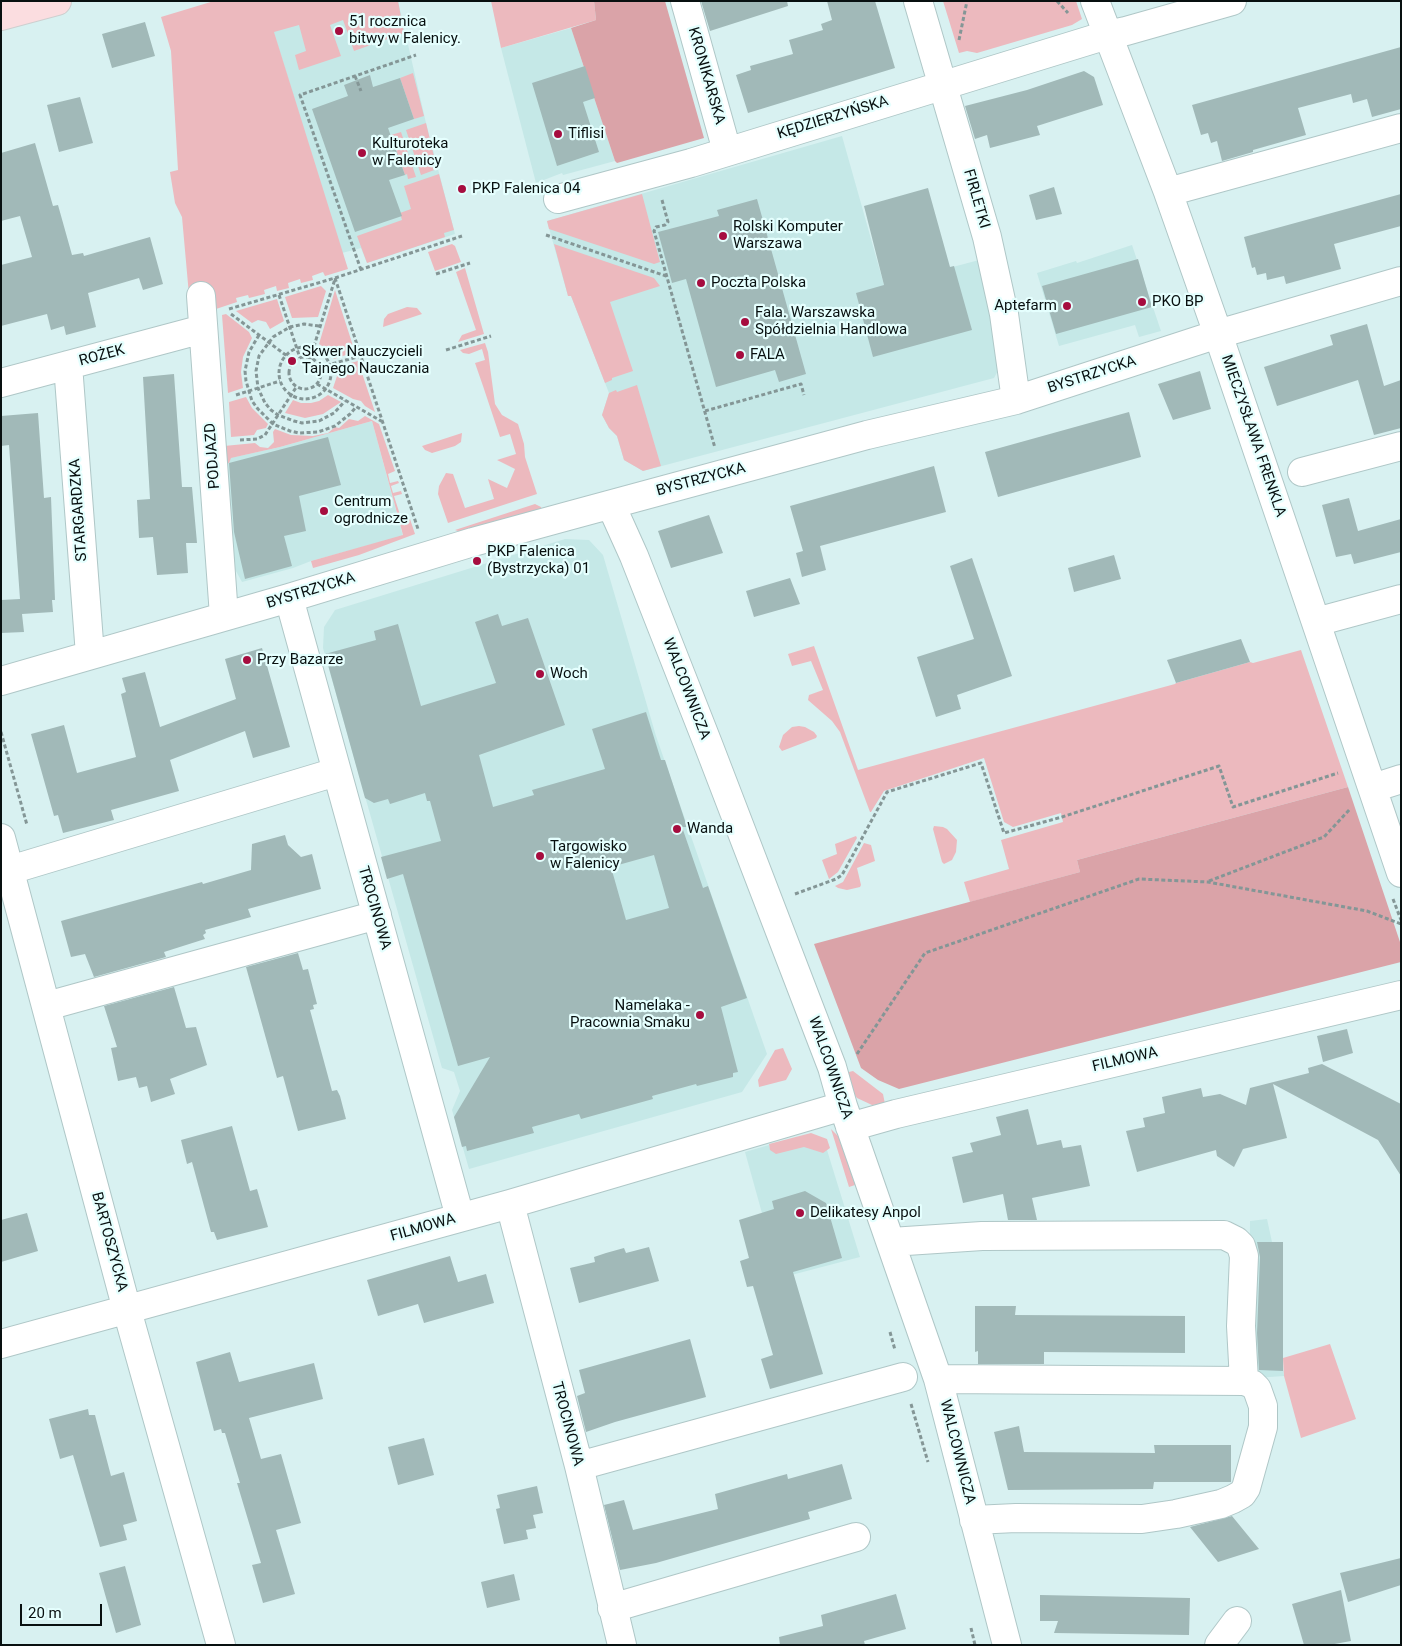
<!DOCTYPE html>
<meta charset="utf-8">
<style>
body{margin:0}
#map{position:relative;width:1402px;height:1646px;overflow:hidden;background:#d8f1f1;font-family:Roboto,sans-serif}
canvas{display:block}
.frame{position:absolute;inset:0;border:2px solid #081010;pointer-events:none}
.scale{position:absolute;left:20px;top:1604px;width:82px;height:22px;box-sizing:border-box;border:2px solid #081010;border-top:0;padding-left:6px;font-size:15px;line-height:18px;white-space:nowrap;color:#081010;-webkit-text-stroke:4px #e5fffe;paint-order:stroke}
</style>
<div id="map">
<canvas width="1402" height="1646"></canvas>
<div class="frame"></div>
<div class="scale">20 m</div>
</div>
<script>
const ctx = document.querySelector('canvas').getContext('2d');
ctx.lineJoin = 'round';
function fillPath(path, color) { ctx.fillStyle = color; ctx.fill(path, 'evenodd'); }
const toPath = rows => new Path2D(rows.map(r => 'M' + r).join(''));
function stroke(path, color, width, dash) { ctx.strokeStyle = color; ctx.lineWidth = width; ctx.lineCap = dash ? 'butt' : 'round'; ctx.setLineDash(dash || []); ctx.stroke(path); }
function write(font, color, halo, rows, align = 'center') {
  ctx.font = font + ' Roboto,sans-serif'; ctx.lineWidth = 4.5; ctx.setLineDash([]); ctx.textBaseline = 'middle'; ctx.strokeStyle = halo; ctx.fillStyle = color; for (const [text, x, y, turn = 0] of rows) {
    ctx.save(); ctx.translate(x, y); ctx.rotate((+turn || 0) * Math.PI / 180); ctx.textAlign = isNaN(turn) ? turn : align; if (halo) ctx.strokeText(text, 0, 0); ctx.fillText(text, 0, 0); ctx.restore();
  }
}
fillPath(toPath([
 [264,1,398,1,426,123,455,234,367,263,361,248,342,253],
 [571,28,615,161,563,175,562,173,536,183,501,48],
 [842,136,884,285,983,259,1003,361,994,378,643,471,624,460,617,436,609,428,602,415,609,393,571,296,568,296,547,221],
 [1132,245,1161,331,1139,337,1135,325,1059,346,1037,273,1076,261,1077,263],
 [372,421,403,536,311,561,293,568,242,582,232,564,224,464,230,458,280,447],
 [565,539,589,540,603,555,656,736,767,1054,742,1092,469,1169,452,1110,460,1091,454,1072,442,1068,323,648,324,627,335,610],
 [803,1141,827,1150,860,1257,780,1278,745,1152,769,1145,771,1150],
 [1267,1219,1272,1242,1284,1376,1255,1378,1249,1368,1250,1221]
]), '#c5e8e7');
fillPath(toPath([
 [214,1,398,1,404,33,354,51,343,20,330,25,341,56,299,70,295,55,306,51,299,25,274,32,348,269,325,276,323,272,312,276,313,280,301,283,300,279,288,283,289,288,277,291,276,286,264,290,265,294,249,298,248,295,236,298,237,302,216,309,214,290,189,295,182,217,175,203,170,172,178,170,171,51,161,17],
 [491,1,594,1,596,20,501,48],
 [943,1,1076,1,1082,19,1072,25,977,53,967,51,959,53],
 [413,73,424,116,414,119,400,78],
 [426,123,437,169,421,175,406,130],
 [401,132,416,177,408,179,407,174,405,175,391,135],
 [439,174,454,230,444,233,445,237,367,263,357,236,402,220,400,213,411,209,404,186],
 [642,194,660,262,654,264,549,229,547,221],
 [452,244,455,246,461,262,435,271,428,252],
 [554,244,654,278,660,286,610,302,633,371,612,378,612,380,605,383,571,296,568,296],
 [465,268,484,334,458,342,462,335,476,330,456,272],
 [321,286,326,291,318,317,292,318,285,297],
 [335,290,355,352,334,359,327,349,319,344],
 [277,299,284,321,270,329,266,322,258,320,252,323,236,311],
 [407,307,417,308,422,314,383,327,384,319,388,314],
 [226,314,249,332,252,338,243,357,241,372,243,388,228,393,222,315],
 [485,343,488,352,495,404,502,415,518,424,524,444,525,457,537,494,448,523,438,494,439,486,446,473,453,474,465,508,494,499,488,479,507,488,515,469,497,460,516,454,510,434,500,437,483,386,475,363,485,360,482,349,469,354,463,353,460,350],
 [358,361,375,412,365,406,361,401,353,399,333,388,337,376,336,367],
 [637,385,661,466,643,471,624,460,617,436,609,428,602,415,609,393,616,390,617,392],
 [328,395,341,402,323,414,305,418,285,413,293,400,301,403,311,403,319,401],
 [246,397,252,408,268,424,266,428,257,430,254,435,231,437,229,402],
 [365,416,379,424,395,471,388,474,390,483,398,481,399,483,391,486,393,493,401,491,402,494,394,496,402,521,410,519,415,534,359,555,313,568,311,561,403,535,372,421,280,447,231,458,229,463,224,464,224,446,255,443,260,447,268,448,274,442,273,432,275,429,291,435,313,436,328,433,335,427,339,428,349,419,358,421],
 [462,433,461,442,455,446,432,453,425,450,422,446],
 [535,504,541,507,542,511,464,533,455,530],
 [814,646,858,770,1175,684,1176,683,1250,662,1253,663,1301,650,1348,787,1077,860,1080,872,970,902,964,882,1009,869,1001,840,1063,822,1061,813,1013,827,1004,822,984,758,884,791,871,812,870,812,840,732,832,721,808,700,809,695,823,690,811,661,792,666,788,654],
 [799,726,805,727,814,732,817,736,816,738,782,751,779,747,783,735,792,727],
 [934,826,943,827,947,829,957,840,956,852,952,860,944,864,942,862,933,829],
 [856,836,857,838,838,872,829,879,822,860,837,854,835,844],
 [864,843,871,845,875,861,857,868,861,885,860,887,847,890,838,888,835,886,843,882],
 [783,1048,792,1069,786,1080,759,1087,758,1080,775,1050],
 [853,1071,883,1094,885,1104,872,1105,857,1098,852,1091,845,1073],
 [831,1129,840,1138,855,1185,849,1187],
 [811,1133,827,1139,830,1148,823,1153,804,1147,776,1154,770,1150,769,1144],
 [1330,1344,1356,1419,1301,1438,1284,1376,1283,1358]
]), '#ecb9be');
fillPath(toPath([
 [594,1,665,1,704,138,617,163,615,161,571,28,596,20],
 [1348,787,1401,945,1401,962,899,1089,878,1080,861,1068,814,944,1080,872,1077,860]
]), '#daa3a8');
fillPath(toPath([
 [701,1,787,1,788,6,710,31],
 [827,1,875,1,895,68,748,113,736,75,751,70,750,66,793,54,789,40,823,30,821,24,832,20],
 [145,22,155,56,112,68,102,34],
 [1401,47,1401,109,1372,117,1367,99,1353,103,1351,94,1298,108,1306,135,1253,150,1253,152,1222,161,1217,141,1211,143,1208,133,1201,135,1192,105],
 [585,66,595,98,583,102,599,152,557,166,532,83],
 [1084,71,1094,77,1103,105,1037,126,1040,135,990,148,987,135,975,139,965,106,1027,90],
 [370,75,373,87,400,78,414,119,388,128,405,175,389,180,402,216,355,232,312,109,348,96,344,85],
 [80,97,93,143,59,152,47,105],
 [35,143,53,206,58,205,72,255,83,253,84,256,150,237,163,284,143,290,139,278,88,293,96,327,66,335,64,326,51,330,47,314,1,326,1,265,32,257,20,216,1,221,1,153],
 [1054,187,1062,214,1036,220,1029,195],
 [928,188,950,267,954,266,972,330,873,357,856,293,884,285,864,206],
 [1401,194,1401,226,1334,244,1341,269,1286,284,1284,276,1267,280,1266,273,1257,275,1255,267,1252,268,1244,237],
 [757,199,806,374,779,382,775,370,716,387,686,279,672,283,658,232,719,216,717,210],
 [1138,259,1152,307,1056,334,1042,286],
 [1367,324,1384,386,1401,380,1401,428,1374,435,1358,380,1277,406,1264,367,1333,345,1330,335],
 [1200,371,1211,409,1173,420,1158,384],
 [174,374,182,487,192,487,197,543,186,543,188,573,157,575,153,537,139,538,137,500,150,499,143,377],
 [1129,412,1141,457,998,497,985,452],
 [38,413,44,498,51,497,55,600,52,600,53,612,22,614,24,632,1,633,1,600,20,599,9,445,1,446,1,416],
 [328,437,341,485,299,496,306,531,284,536,292,566,245,579,234,532,229,463],
 [934,466,946,512,820,546,826,570,802,577,796,553,803,551,790,506],
 [1349,498,1358,531,1401,519,1401,552,1354,564,1351,554,1336,557,1322,505],
 [709,515,723,553,671,568,658,531],
 [1114,555,1121,579,1074,592,1068,568],
 [972,558,1012,676,957,695,961,709,936,717,917,657,974,639,950,566],
 [790,578,800,604,754,617,746,591],
 [498,614,502,626,528,618,565,725,479,755,493,807,534,795,532,790,605,769,592,729,646,712,661,760,665,760,687,827,682,827,703,888,708,886,747,998,721,1007,738,1072,733,1073,733,1077,697,1086,696,1084,652,1096,653,1099,581,1119,579,1114,532,1127,534,1133,467,1151,466,1146,462,1147,454,1117,490,1057,458,1066,403,874,387,879,381,857,441,841,430,801,427,801,425,793,390,804,388,799,374,803,365,798,325,654,376,640,374,631,398,624,421,706,496,683,475,622],
 [654,855,669,908,626,920,611,867],
 [1241,639,1250,662,1176,683,1167,660],
 [262,648,290,747,253,758,245,731,170,760,179,791,111,810,114,820,63,833,58,815,54,816,31,734,64,725,77,773,136,757,121,694,126,692,122,678,145,672,160,727,236,699,225,659],
 [285,835,288,845,301,857,312,854,321,889,248,909,251,917,205,930,206,933,203,935,205,939,164,952,166,957,94,977,85,954,71,957,61,921,202,882,203,884,251,870,252,844],
 [298,953,303,970,308,969,317,1004,313,1005,314,1009,310,1010,332,1091,337,1090,340,1096,346,1119,298,1131,283,1076,277,1078,246,967],
 [174,987,186,1028,196,1027,207,1065,170,1079,175,1094,151,1102,147,1086,139,1088,136,1077,118,1081,111,1048,117,1047,104,1006],
 [1347,1029,1353,1053,1323,1062,1317,1036],
 [1322,1064,1401,1104,1401,1176,1378,1140,1273,1084,1287,1138,1243,1149,1234,1167,1217,1156,1216,1150,1137,1172,1126,1131,1145,1127,1143,1118,1165,1113,1162,1097,1201,1088,1203,1097,1220,1094,1246,1105,1250,1088,1309,1073,1308,1068],
 [1028,1109,1037,1145,1061,1140,1063,1148,1081,1145,1090,1186,1032,1198,1037,1220,1008,1220,1003,1194,963,1203,952,1157,973,1152,970,1143,1001,1135,996,1117],
 [232,1126,250,1191,257,1189,268,1227,217,1240,214,1232,211,1232,192,1162,187,1164,181,1140],
 [805,1191,826,1203,842,1258,793,1272,823,1374,770,1389,761,1359,773,1355,753,1286,747,1287,740,1261,749,1258,739,1220,774,1209,772,1201],
 [27,1213,38,1251,1,1262,1,1220],
 [1257,1242,1283,1242,1283,1371,1259,1370,1257,1333,1260,1257],
 [649,1247,659,1281,579,1303,570,1268,595,1262,594,1257,606,1253,624,1248,626,1253],
 [450,1256,458,1282,486,1274,494,1303,424,1323,418,1304,378,1316,367,1280],
 [975,1306,1016,1306,1015,1315,1185,1316,1185,1353,1044,1352,1044,1364,978,1364,978,1351,975,1352],
 [690,1339,706,1397,615,1422,586,1432,577,1396,585,1393,579,1370],
 [230,1352,239,1382,314,1363,323,1399,249,1418,261,1459,281,1454,301,1523,276,1530,295,1594,263,1603,252,1565,261,1563,237,1483,240,1483,225,1433,222,1433,221,1429,214,1431,196,1362],
 [88,1409,89,1415,95,1415,111,1476,124,1472,137,1521,123,1525,127,1540,100,1547,73,1455,60,1459,49,1419],
 [1019,1426,1024,1452,1155,1453,1154,1445,1231,1445,1231,1482,1154,1482,1153,1489,1008,1490,994,1432],
 [424,1438,434,1475,398,1485,388,1447],
 [842,1464,852,1499,808,1512,810,1519,656,1563,620,1570,604,1505,624,1500,633,1530,718,1509,715,1494,787,1474,788,1479],
 [537,1486,543,1513,533,1515,536,1528,526,1530,528,1539,504,1544,496,1509,500,1508,497,1495],
 [1232,1516,1259,1549,1218,1562,1190,1527],
 [1401,1558,1401,1585,1348,1602,1340,1573],
 [125,1566,141,1625,116,1633,99,1573],
 [514,1574,520,1600,487,1608,481,1582],
 [1341,1590,1351,1641,1329,1645,1304,1645,1292,1604],
 [896,1594,906,1629,864,1641,865,1645,780,1645,779,1637,823,1626,821,1615],
 [1040,1595,1190,1598,1189,1635,1054,1633,1058,1621,1040,1621]
]), '#a1b9b8');
const minor = toPath([
 [685,1,727,151],
 [918,1,987,237,1004,314,1016,400],
 [1095,1,1168,192,1218,334,1401,873],
 [1168,192,1401,128],
 [558,199,691,163,1107,35,1126,31,1232,1],
 [201,296,224,616],
 [68,365,90,655],
 [1,383,203,329],
 [1302,472,1401,446],
 [611,505,634,556,708,744,832,1067,843,1106,938,1379,1007,1645],
 [289,598,460,1217],
 [1316,622,1401,599],
 [1,681,289,598,473,542,568,516,867,435,1016,400,1218,334,1401,281],
 [1373,788,1401,779],
 [1,838,127,1310,221,1645],
 [10,870,336,772],
 [47,1006,377,915],
 [850,1127,896,1114,1401,995],
 [510,1204,579,1466,622,1645],
 [891,1242,982,1236,1224,1235,1236,1241,1241,1246,1244,1256,1241,1326,1244,1381],
 [1,1344,510,1204,843,1106],
 [938,1379,1244,1381,1252,1384,1257,1389,1263,1406,1263,1427,1246,1488,1242,1494,1233,1499,1221,1504,1176,1514,1142,1519,1016,1518,974,1520],
 [579,1466,903,1377],
 [612,1608,856,1537],
 [1219,1645,1237,1621]
]);
const major = toPath([
 [1,16,57,1]
]);
stroke(minor, '#afc7c7', 30);
stroke(major, '#cecfcf', 30);
stroke(toPath([
 [1057,1,1068,13],
 [959,40,967,1],
 [355,76,361,91],
 [662,200,668,222,665,225,656,227,654,231,715,448],
 [546,235,666,276],
 [361,270,300,95,416,55],
 [436,274,470,263],
 [335,278,418,529],
 [279,295,300,358],
 [229,309,335,278,462,236],
 [231,314,295,362],
 [319,326,304,324,290,327,273,337,259,356,256,371,258,388,265,403,271,410,278,415,294,421,302,423,319,421,334,413,345,401],
 [259,335,249,352,245,371,246,381,252,401,258,409,273,424,290,431,299,433,318,432,335,426,350,414,356,407],
 '279 373a26 26 0 1 1 52 0a26 26 0 1 1-52 0Z',
 [446,350,491,336],
 '289 373a16 16 0 1 1 32 0a16 16 0 1 1-32 0Z',
 [310,359,335,279],
 [320,367,361,356],
 [317,384,383,422],
 [236,395,280,381],
 [705,411,801,384,804,395],
 [240,440,257,439,265,435,297,386],
 [1,732,27,825],
 [1209,881,1324,837,1350,809],
 [795,894,836,879,842,875,887,792,981,763,1004,833,1062,817,1219,766,1233,807,1338,773],
 [1393,899,1401,920],
 [857,1054,925,953,1139,879,1208,882,1367,911,1401,924],
 [890,1332,895,1350],
 [911,1404,928,1462],
 [971,1628,975,1645]
]), '#849696', 3, [4, 2.5]);
stroke(minor, '#fff', 28);
stroke(major, '#fbdde0', 28);
for (const [x, y, r, color] of [
 [339,31,5,"#a60d3f"],
 [558,134,5,"#a60d3f"],
 [362,153,5,"#a60d3f"],
 [462,189,5,"#a60d3f"],
 [723,236,5,"#a60d3f"],
 [701,283,5,"#a60d3f"],
 [1142,302,5,"#a60d3f"],
 [1067,306,5,"#a60d3f"],
 [745,322,5,"#a60d3f"],
 [740,355,5,"#a60d3f"],
 [292,361,5,"#a60d3f"],
 [324,511,5,"#a60d3f"],
 [477,561,5,"#a60d3f"],
 [247,660,5,"#a60d3f"],
 [540,674,5,"#a60d3f"],
 [677,829,5,"#a60d3f"],
 [540,856,5,"#a60d3f"],
 [700,1015,5,"#a60d3f"],
 [800,1213,5,"#a60d3f"]
]) { const dot = new Path2D(); dot.arc(x, y, r, 0, 2 * Math.PI); ctx.fillStyle = color; ctx.fill(dot); stroke(dot, '#e5fffe', 2); }
write('15px', '#081010', '#e5fffe', [
 ["51 rocznica",349,22],
 ["bitwy w Falenicy.",349,39],
 ["Tiflisi",568,134],
 ["Kulturoteka",372,144],
 ["w Falenicy",372,161],
 ["PKP Falenica 04",472,189],
 ["Rolski Komputer",733,227],
 ["Warszawa",733,244],
 ["Poczta Polska",711,283],
 ["PKO BP",1152,302],
 ["Aptefarm",1057,306,"right"],
 ["Fala. Warszawska",755,313],
 ["Spółdzielnia Handlowa",755,330],
 ["Skwer Nauczycieli",302,352],
 ["Tajnego Nauczania",302,369],
 ["FALA",750,355],
 ["Centrum",334,502],
 ["ogrodnicze",334,519],
 ["PKP Falenica",487,552],
 ["(Bystrzycka) 01",487,569],
 ["Przy Bazarze",257,660],
 ["Woch",550,674],
 ["Wanda",687,829],
 ["Targowisko",550,847],
 ["w Falenicy",550,864],
 ["Namelaka -",690,1006,"right"],
 ["Pracownia Smaku",690,1023,"right"],
 ["Delikatesy Anpol",810,1213]
], 'left');
write('15px', '#081010', '#e5fffe', [
 ["KRONIKARSKA",706,76,74],
 ["KĘDZIERZYŃSKA",833,118,-17],
 ["FIRLETKI",976,199,74],
 ["ROŻEK",102,356,-15],
 ["BYSTRZYCKA",1092,375,-18],
 ["MIECZYSŁAWA FRENKLA",1253,436,71],
 ["PODJAZD",213,456,-94],
 ["BYSTRZYCKA",701,480,-15],
 ["STARGARDZKA",79,510,-94],
 ["BYSTRZYCKA",311,591,-17],
 ["WALCOWNICZA",686,689,69],
 ["TROCINOWA",374,908,74],
 ["FILMOWA",1125,1060,-13],
 ["WALCOWNICZA",830,1068,71],
 ["FILMOWA",423,1228,-16],
 ["BARTOSZYCKA",109,1242,75],
 ["TROCINOWA",567,1424,75],
 ["WALCOWNICZA",957,1452,76]
]);
</script>
